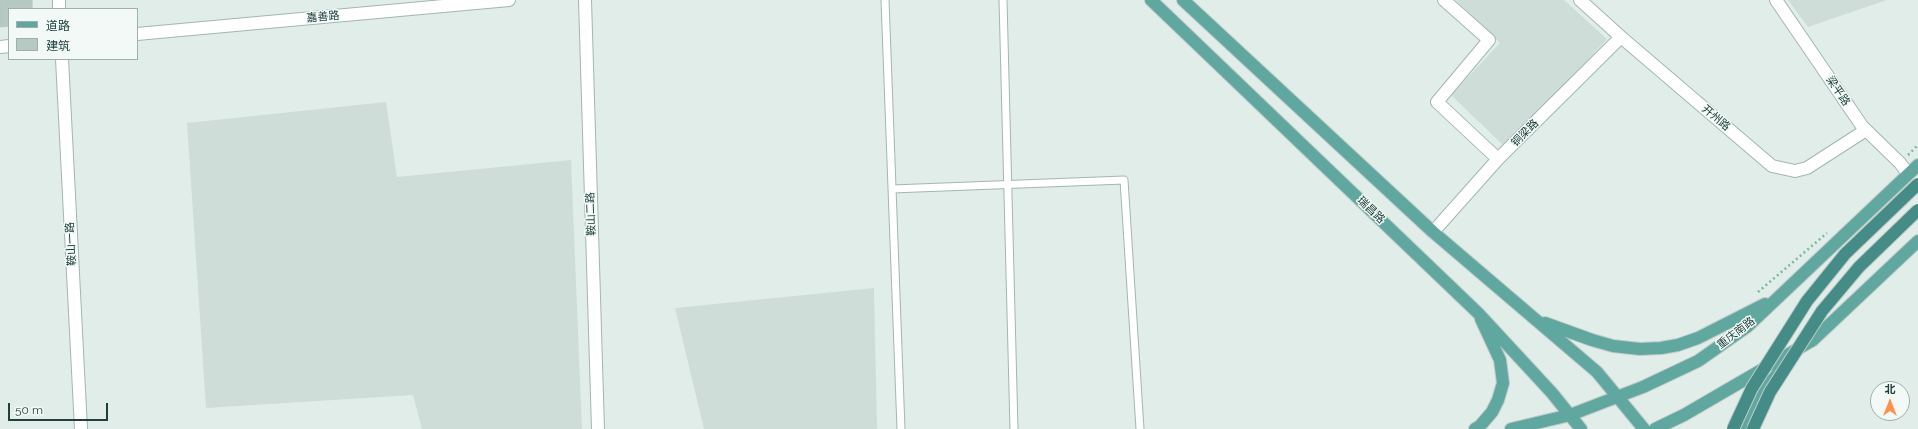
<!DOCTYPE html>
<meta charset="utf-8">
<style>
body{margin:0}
#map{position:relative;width:1918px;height:429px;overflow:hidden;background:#e1ede9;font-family:Raleway,"Noto Sans SC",sans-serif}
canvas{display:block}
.legend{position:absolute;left:8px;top:8px;width:130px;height:52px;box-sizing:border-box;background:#f2f9f7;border:1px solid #9eafac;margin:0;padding:5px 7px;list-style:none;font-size:12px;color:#1f403c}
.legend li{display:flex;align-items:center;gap:8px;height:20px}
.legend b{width:20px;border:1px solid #9eafac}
.north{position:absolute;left:1870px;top:381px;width:40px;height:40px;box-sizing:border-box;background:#f2f9f7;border:1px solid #9eafac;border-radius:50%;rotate:0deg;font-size:11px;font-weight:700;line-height:16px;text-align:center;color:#1f403c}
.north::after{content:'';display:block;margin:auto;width:14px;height:18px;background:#ff914d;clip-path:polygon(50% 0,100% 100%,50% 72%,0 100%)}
.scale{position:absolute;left:8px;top:403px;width:100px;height:18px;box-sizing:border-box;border:2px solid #1f403c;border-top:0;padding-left:5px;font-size:12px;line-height:14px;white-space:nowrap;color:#1f403c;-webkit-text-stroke:3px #f2f9f7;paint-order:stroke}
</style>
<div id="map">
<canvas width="1918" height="429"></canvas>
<ul class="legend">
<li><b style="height:5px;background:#60a89f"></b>道路</li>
<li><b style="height:11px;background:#b6c9c3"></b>建筑</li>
</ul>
<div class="north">北</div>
<div class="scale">50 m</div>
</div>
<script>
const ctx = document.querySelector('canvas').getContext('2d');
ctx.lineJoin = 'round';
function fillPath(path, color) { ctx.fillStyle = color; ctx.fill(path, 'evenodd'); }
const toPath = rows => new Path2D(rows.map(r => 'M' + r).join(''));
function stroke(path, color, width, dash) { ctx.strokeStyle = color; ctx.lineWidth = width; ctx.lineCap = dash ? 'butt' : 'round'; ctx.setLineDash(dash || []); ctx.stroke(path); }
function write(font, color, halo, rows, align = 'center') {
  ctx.font = font + ' Raleway,"Noto Sans SC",sans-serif'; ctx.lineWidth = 3; ctx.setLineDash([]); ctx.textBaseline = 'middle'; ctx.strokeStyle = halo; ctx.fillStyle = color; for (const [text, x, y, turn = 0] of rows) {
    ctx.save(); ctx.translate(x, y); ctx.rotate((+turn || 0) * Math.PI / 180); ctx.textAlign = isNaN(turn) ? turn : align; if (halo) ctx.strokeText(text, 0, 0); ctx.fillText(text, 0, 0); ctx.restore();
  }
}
fillPath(toPath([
 [1456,0,1564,0,1607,39,1506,148,1451,95,1500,43],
 [1788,0,1887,0,1808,27],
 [386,102,397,177,571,160,582,429,422,429,413,395,206,408,187,123],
 [874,288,877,429,704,429,675,308]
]), '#cfddd9');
const building = toPath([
 [0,0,32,0,32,9,9,9,9,26,0,27,0,0]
]);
fillPath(building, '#b6c9c3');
stroke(building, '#b2c8c2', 1);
const service = toPath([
 [885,0,901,429],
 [1003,0,1014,429],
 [892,189,1124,180,1140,429]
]);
const minor = toPath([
 [1444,0,1489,40,1437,102,1498,159],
 [1580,0,1621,37,1772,166,1795,171,1807,168,1866,130],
 [1776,0,1862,126,1900,163,1908,174],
 [1433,232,1498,159,1621,37]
]);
const tertiary = toPath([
 [59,0,59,9],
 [585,0,598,429],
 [137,34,509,0],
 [0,47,9,46],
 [62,59,81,429]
]);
const primary = toPath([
 [1151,0,1478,313,1552,393,1581,429],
 [1183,0,1433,232,1597,372,1644,429],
 [1545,323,1592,340,1613,346,1640,349,1661,348,1678,345,1698,338,1765,304],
 [1475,429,1480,426,1492,412,1498,400,1503,383,1500,360,1481,319],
 [1511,429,1570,415,1643,387,1698,361,1748,326,1918,165],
 [1655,429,1684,415,1813,340,1918,241],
 [1739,429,1753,404,1767,385,1779,373]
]);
stroke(service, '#a3b6b2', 9);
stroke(minor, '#a3b6b2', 14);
stroke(tertiary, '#a3b6b2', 14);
stroke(primary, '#c0cac8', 14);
stroke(toPath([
 [1908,155,1918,145],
 [1758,292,1827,233]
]), '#7db5ab', 2.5, [2, 3]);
stroke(service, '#fff', 7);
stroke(minor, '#fff', 12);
stroke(tertiary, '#fff', 12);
stroke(primary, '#60a89f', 12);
const trunkBridge = toPath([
 [1733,429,1752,388,1807,301,1845,254,1918,184],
 [1753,429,1770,392,1822,311,1859,267,1918,210]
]);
stroke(trunkBridge, '#c0cac8', 14, []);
stroke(trunkBridge, '#448c85', 12);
write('11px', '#1f403c', '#f2f9f7', [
 ["嘉善路",323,17,-5],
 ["梁平路",1838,91,56],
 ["开州路",1716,118,40],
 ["铜梁路",1525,133,-45],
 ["瑞昌路",1371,210,44],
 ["鞍山二路",591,214,-92],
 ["鞍山一路",71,244,-93],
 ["重庆南路",1736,333,-37]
]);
</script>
